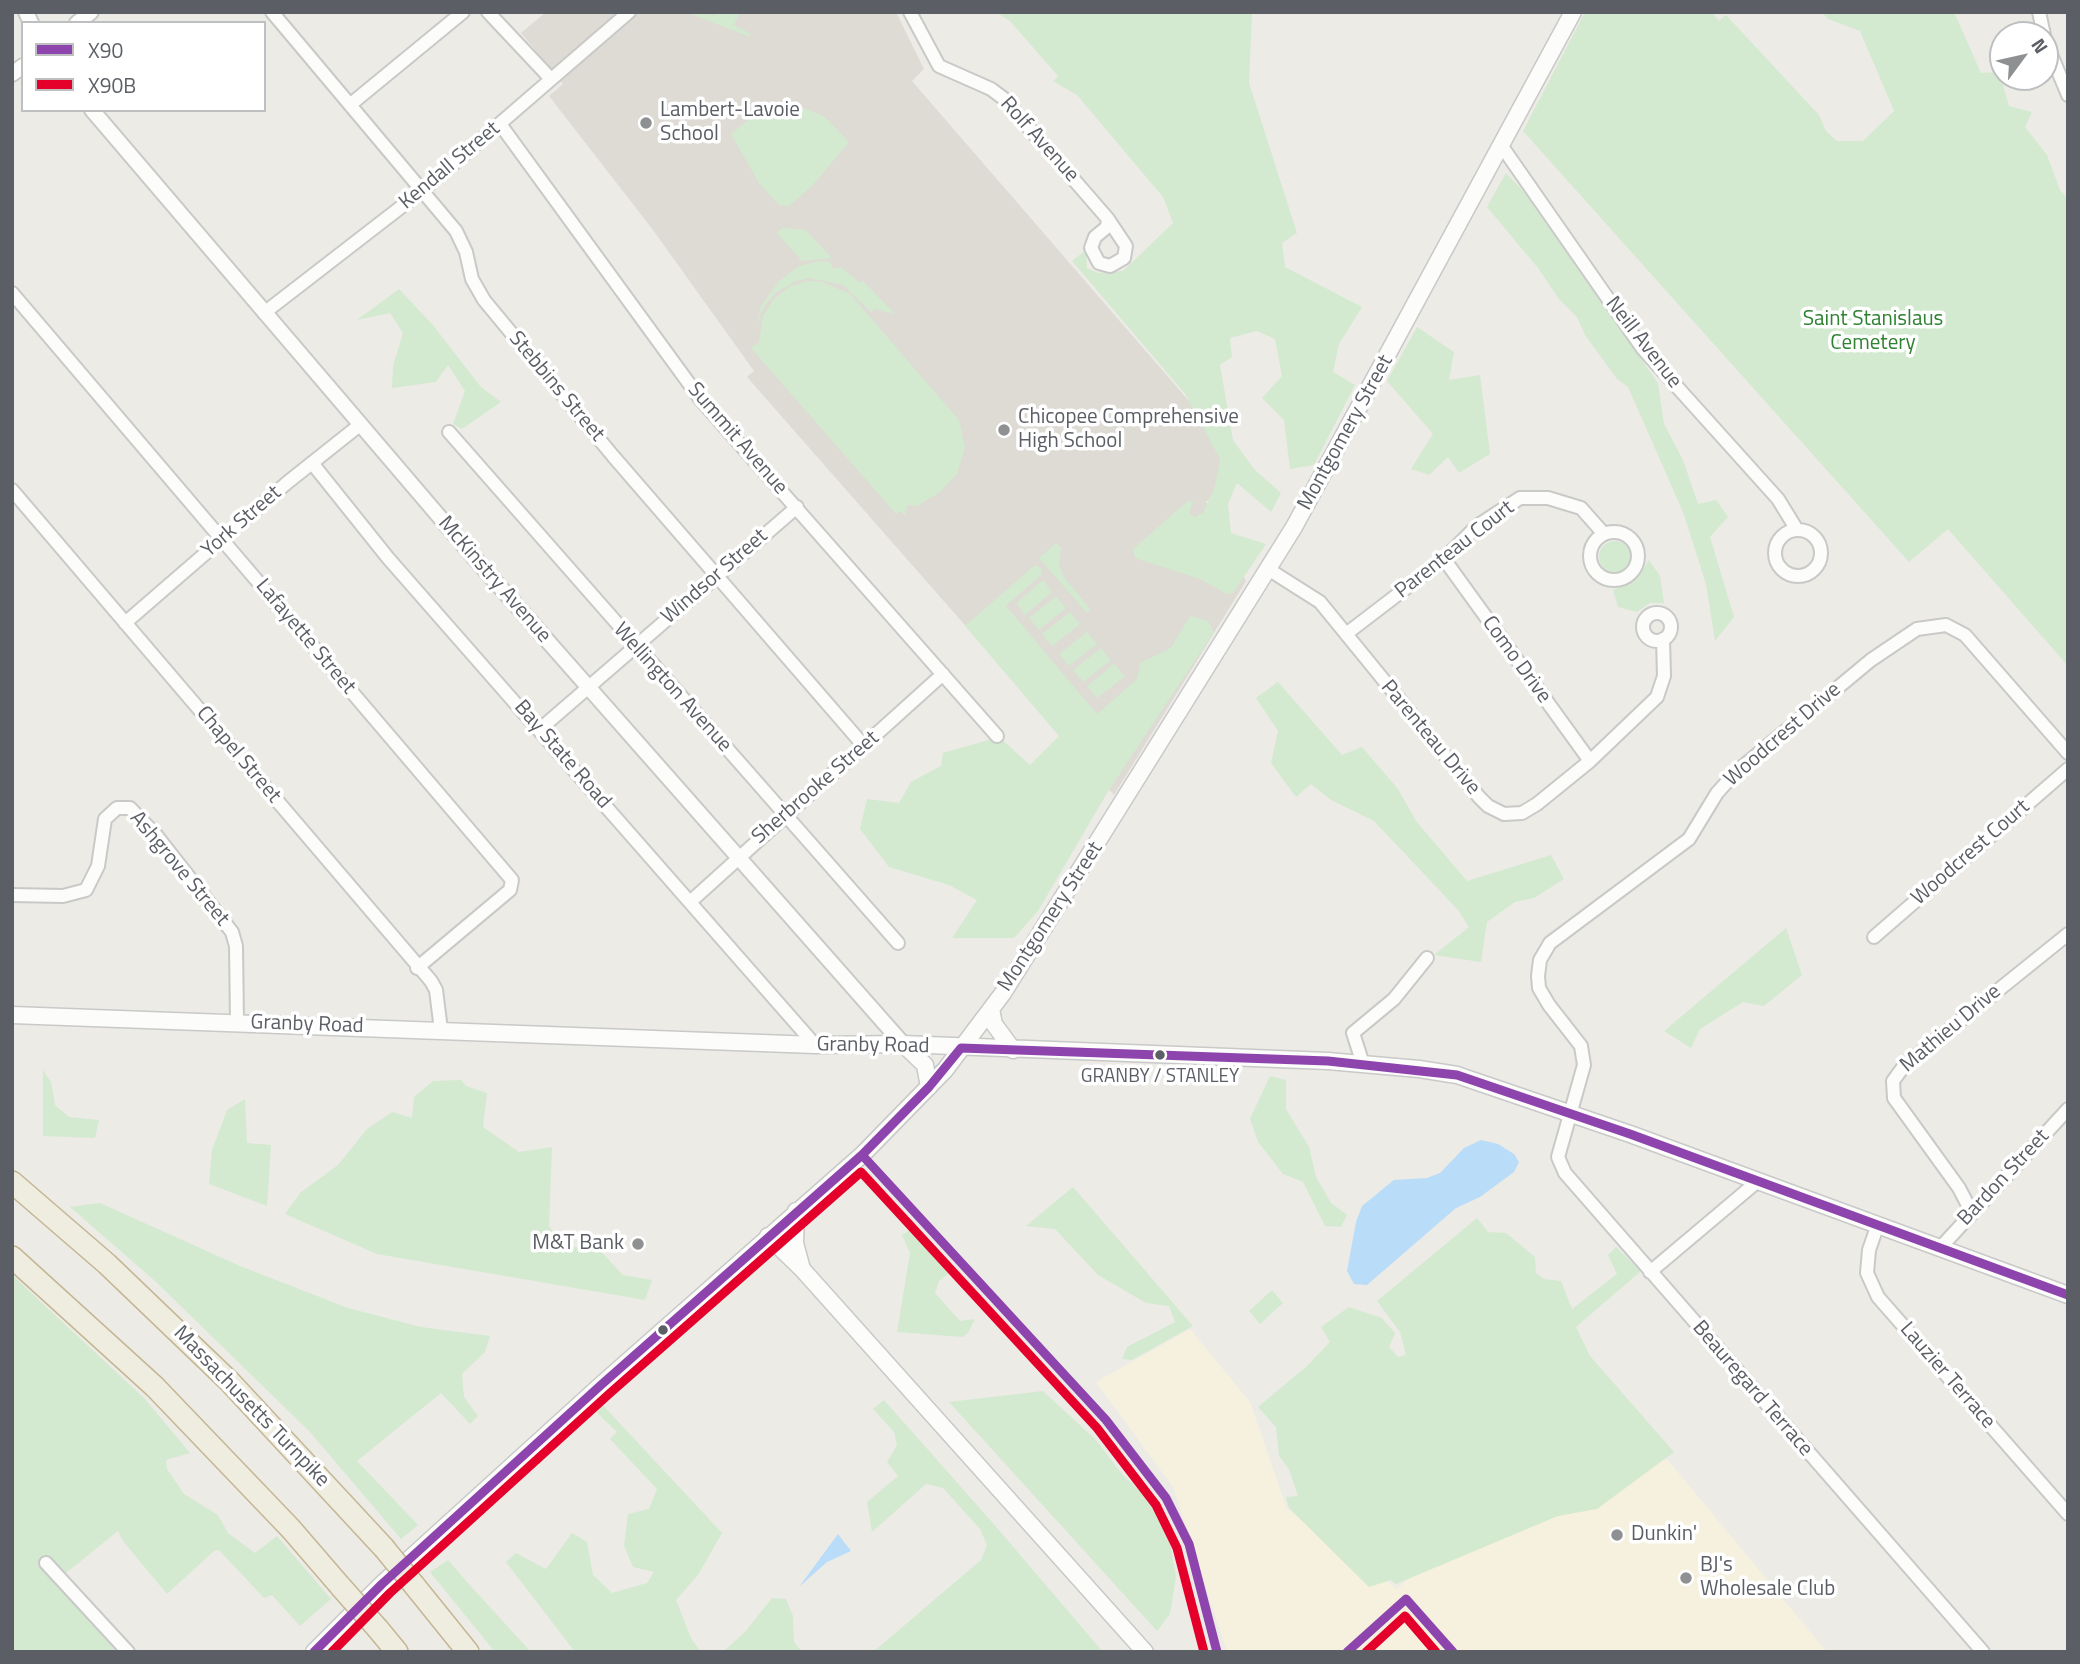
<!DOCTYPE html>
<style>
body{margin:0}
#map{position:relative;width:2080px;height:1664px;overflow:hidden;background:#ecebe6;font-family:"Titillium Web",sans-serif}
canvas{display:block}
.frame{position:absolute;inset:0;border:14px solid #5b5f65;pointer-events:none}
.legend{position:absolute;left:21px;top:21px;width:245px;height:91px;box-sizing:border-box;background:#fff;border:2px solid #bdbfc1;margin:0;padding:9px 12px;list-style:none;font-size:21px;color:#5b5f65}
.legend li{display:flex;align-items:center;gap:14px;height:35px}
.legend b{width:35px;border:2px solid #bdbfc1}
.north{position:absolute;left:1989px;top:21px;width:70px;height:70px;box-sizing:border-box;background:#fff;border:2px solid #bdbfc1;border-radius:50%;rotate:57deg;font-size:19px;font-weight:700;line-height:28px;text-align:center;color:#5b5f65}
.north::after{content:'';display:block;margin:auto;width:24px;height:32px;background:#8e9092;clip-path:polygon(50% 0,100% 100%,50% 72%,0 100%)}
</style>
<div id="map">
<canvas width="2080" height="1664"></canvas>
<div class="frame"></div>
<ul class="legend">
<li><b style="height:9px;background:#8e44ad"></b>X90</li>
<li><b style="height:9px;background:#e4002b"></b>X90B</li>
</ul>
<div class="north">N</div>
</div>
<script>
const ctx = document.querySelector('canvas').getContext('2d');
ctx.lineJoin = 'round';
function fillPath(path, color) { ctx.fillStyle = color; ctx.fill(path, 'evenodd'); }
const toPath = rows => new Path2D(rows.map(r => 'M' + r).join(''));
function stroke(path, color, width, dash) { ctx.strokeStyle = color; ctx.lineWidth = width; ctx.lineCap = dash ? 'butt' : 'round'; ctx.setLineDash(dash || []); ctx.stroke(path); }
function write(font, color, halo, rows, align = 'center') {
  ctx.font = font + ' "Titillium Web",sans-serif'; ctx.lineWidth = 7; ctx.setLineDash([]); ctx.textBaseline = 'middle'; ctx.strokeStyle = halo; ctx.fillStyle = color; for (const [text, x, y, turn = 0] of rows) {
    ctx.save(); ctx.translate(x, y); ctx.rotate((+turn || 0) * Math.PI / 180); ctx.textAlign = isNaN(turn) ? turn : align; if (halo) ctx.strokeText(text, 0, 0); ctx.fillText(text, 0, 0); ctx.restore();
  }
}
fillPath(toPath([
 [1190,1329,1250,1402,1287,1509,1397,1589,1410,1577,1555,1515,1667,1459,1827,1652,1227,1652,1173,1487,1096,1382]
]), '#f6f1de');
fillPath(toPath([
 [546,12,896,12,924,69,912,81,1247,468,1206,502,1246,581,1114,795,747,377,754,371,653,230,549,96,563,84,521,33]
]), '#dddbd4');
fillPath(toPath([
 [686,12,706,12,713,16,715,12,740,12,734,25,749,33,750,37],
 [996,12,1252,12,1249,83,1297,233,1282,243,1285,267,1362,307,1339,344,1333,372,1355,385,1314,465,1290,469,1284,420,1262,398,1282,376,1275,339,1257,331,1230,338,1232,357,1220,365,1233,440,1254,469,1281,493,1271,512,1237,483,1228,504,1231,533,1266,544,1233,593,1227,594,1200,579,1135,558,1133,549,1188,501,1193,501,1189,514,1195,517,1203,513,1215,486,1220,459,1186,395,1072,261,1086,250,1087,268,1098,273,1123,271,1173,223,1163,197,1077,95,1053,81,1058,76,1010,21],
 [1585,12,1712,12,1719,21,1726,15,1819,115,1826,131,1837,141,1863,141,1894,111,1860,31,1828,19,1822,12,1954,12,1981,73,1999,72,2009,106,2032,112,2025,127,2047,155,2060,190,2068,199,2068,666,1948,529,1909,562,1523,131],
 [789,103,824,116,849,142,813,185,789,206,779,205,759,183,731,134,761,110],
 [1506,173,1525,193,1658,383,1664,424,1683,460,1698,504,1716,500,1728,517,1710,537,1734,617,1715,641,1706,584,1683,512,1628,387,1617,379,1585,335,1577,317,1559,299,1538,268,1487,207],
 [783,228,806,230,832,258,802,261,777,233],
 [819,261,830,262,833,269,841,267,860,283,863,281,895,314,875,309,871,312,843,285,810,278,796,281,775,293,762,310,756,327,761,306,778,282,799,266],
 [807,281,823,282,850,294,959,420,965,447,957,474,940,492,917,506,908,505,905,515,900,511,896,514,751,348,759,342,763,316,773,300,789,287],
 [399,289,432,324,481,387,501,402,462,429,453,424,465,391,448,365,436,382,392,388,393,366,403,333,390,313,357,320],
 [1417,327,1454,352,1449,380,1480,375,1490,454,1459,473,1448,457,1429,475,1411,469,1433,434,1387,381],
 '1599 557a16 16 0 1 1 32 0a16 16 0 1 1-32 0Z',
 [1056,543,1061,547,1059,563,1063,576,1090,609,1087,613,1039,558],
 [1649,560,1660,576,1664,603,1650,603,1637,612,1618,607,1613,590,1637,578],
 [1035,565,1042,569,1041,575,1006,606,1097,714,1137,679,1140,663,1171,648,1190,616,1208,621,1214,632,1107,793,1038,911,1014,938,952,938,977,900,949,885,889,867,860,829,867,799,899,803,911,782,941,766,943,753,999,737,1030,765,1059,736,965,626],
 [1043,580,1052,592,1025,615,1016,603],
 [1056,596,1066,608,1039,630,1029,618],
 [1070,612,1080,624,1052,646,1042,634],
 [1087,632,1097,644,1069,666,1059,654],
 [1101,648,1111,660,1083,682,1073,670],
 [1114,664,1125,676,1097,698,1087,686],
 [1278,682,1342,755,1362,747,1398,789,1416,821,1467,881,1551,855,1564,879,1534,898,1515,902,1487,922,1481,962,1434,955,1469,927,1458,910,1374,821,1331,800,1311,784,1296,797,1271,763,1278,731,1256,698],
 [1786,928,1802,975,1764,1006,1743,1002,1700,1029,1691,1048,1664,1031],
 [43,1070,51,1082,55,1105,69,1117,99,1120,95,1138,43,1136],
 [1270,1076,1286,1080,1286,1109,1309,1147,1316,1177,1331,1203,1347,1215,1341,1227,1325,1226,1303,1182,1283,1174,1258,1142,1250,1119],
 [461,1080,466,1086,487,1093,483,1127,519,1152,552,1147,549,1226,562,1246,585,1248,594,1244,623,1275,652,1280,645,1300,377,1254,285,1214,300,1193,338,1165,367,1129,392,1112,412,1118,414,1097,433,1081],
 [245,1099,247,1143,271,1145,267,1206,209,1184,212,1150,227,1110],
 [1073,1187,1193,1326,1132,1360,1122,1359,1127,1347,1175,1322,1169,1306,1146,1303,1098,1275,1055,1229,1026,1226],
 [100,1203,240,1266,348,1308,421,1327,490,1336,485,1352,462,1374,464,1397,478,1416,470,1424,441,1393,357,1461,418,1525,401,1539,310,1432,155,1281,70,1207],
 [1477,1218,1488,1232,1506,1233,1535,1257,1536,1273,1544,1279,1561,1281,1572,1309,1617,1274,1608,1255,1616,1247,1641,1271,1576,1327,1590,1356,1674,1452,1597,1509,1558,1516,1396,1584,1391,1580,1369,1587,1289,1508,1286,1497,1298,1496,1289,1469,1279,1456,1276,1427,1258,1407,1307,1366,1330,1342,1321,1327,1349,1307,1382,1318,1395,1333,1389,1347,1398,1357,1406,1355,1400,1332,1377,1301],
 [912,1229,954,1269,939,1281,935,1293,960,1321,975,1319,968,1333,962,1337,897,1332,910,1253,902,1235],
 [12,1275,145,1399,190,1453,166,1460,167,1469,184,1494,218,1515,228,1533,255,1553,277,1536,331,1599,300,1626,272,1595,264,1598,219,1550,214,1551,167,1594,123,1541,118,1531,61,1577,116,1652,12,1652],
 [1272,1290,1283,1303,1260,1324,1249,1311],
 [1043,1391,1096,1440,1121,1473,1155,1506,1168,1533,1176,1576,1170,1614,1157,1631,949,1402],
 [884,1400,992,1522,1103,1652,873,1652,981,1560,987,1545,980,1529,943,1488,926,1484,872,1532,867,1502,898,1476,887,1462,897,1445,894,1432,873,1409],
 [599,1401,722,1533,698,1575,676,1600,691,1638,700,1651,724,1651,745,1632,772,1598,786,1599,793,1616,794,1642,802,1652,575,1652,506,1562,516,1553,546,1569,572,1533,587,1542,593,1575,612,1593,647,1583,654,1572,633,1567,624,1546,628,1514,649,1509,657,1489,610,1439,617,1432,591,1407],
 [448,1560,466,1581,531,1652,495,1652,430,1572]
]), '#d3ead0');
fillPath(toPath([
 [1481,1140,1498,1144,1514,1154,1519,1162,1514,1172,1480,1197,1456,1208,1367,1285,1354,1284,1347,1271,1356,1222,1362,1206,1394,1180,1427,1178,1440,1173,1464,1148],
 [838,1534,851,1551,827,1562,799,1587]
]), '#b9dcf8');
const minor = toPath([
 [272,12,456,231,466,252,472,279,484,300,613,456,864,746],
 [488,12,551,79],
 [910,12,939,66,991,89,1003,98,1108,219],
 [2039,12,2044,35],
 [2045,40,2068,95],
 [351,104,463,12],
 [500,124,701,400,997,736],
 [1501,145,1643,349,1778,499,1797,530],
 [1108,219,1126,246,1124,258,1110,266,1099,263,1091,248,1095,237,1107,227,1108,219],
 [12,293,512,880,510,890,417,968],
 [264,313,423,190,629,12],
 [449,432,898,943],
 [312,463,388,558,815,1045],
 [12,490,431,981,436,990,441,1030],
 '1775 553a23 23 0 1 1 46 0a23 23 0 1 1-46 0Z',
 '1590 556a24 24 0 1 1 48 0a24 24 0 1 1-48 0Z',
 [1444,559,1590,761],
 [1268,569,1320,602,1479,797,1488,806,1504,814,1522,813,1537,804,1590,761,1657,697,1664,676,1663,639],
 '1643 627a14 14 0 1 1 28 0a14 14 0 1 1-28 0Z',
 [125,623,288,482,361,424],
 [1346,634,1444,559,1477,526,1520,498,1548,498,1581,508,1604,534],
 [539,730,797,507],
 [12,895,63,896,86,890,98,866,105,819,117,808,130,808,156,835,232,932,236,946,237,1022],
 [690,902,943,674],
 [1874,937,2068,769],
 [1363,1064,1353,1033,1394,999,1427,958],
 [1972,1213,1959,1188,1894,1098,1893,1081,1904,1066,2068,934],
 [1878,1224,1869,1250,1867,1273,1878,1297,2068,1514],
 [1941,1247,2068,1109],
 [1650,1272,1758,1181],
 [46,1563,128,1652],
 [1983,1652,1565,1173,1558,1157,1584,1065,1581,1046,1549,1005,1539,988,1538,976,1540,960,1550,943,1689,839,1717,793,1735,773,1871,660,1917,629,1946,625,1965,635,2068,753]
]);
const tertiary = toPath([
 [26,12,31,23],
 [77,23,91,12],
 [12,74,23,66],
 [92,110,478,562,903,1044]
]);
const secondary = toPath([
 [991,1009,994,1024,1013,1050],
 [12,1015,815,1045,903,1044,1328,1061,1419,1069,1457,1075,1630,1134,2068,1295],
 [903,1044,925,1065,929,1087],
 [796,1211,795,1243,802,1269],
 [768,1236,802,1269,1145,1652],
 [314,1652,382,1584,601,1385,862,1155,945,1070,1003,993,1294,527,1573,12]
]);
const motorway = toPath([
 [12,1182,107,1264,229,1381,384,1548],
 [12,1257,155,1387,291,1529,341,1587],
 [414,1585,468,1652],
 [378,1629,397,1652]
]);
stroke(minor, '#c9c9c8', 16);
stroke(tertiary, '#c9c9c8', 18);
stroke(secondary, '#c8c9c8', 19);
stroke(motorway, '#c4b693', 24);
stroke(minor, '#fcfcfb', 12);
stroke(tertiary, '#fcfcfb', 14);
stroke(secondary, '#fcfcfb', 16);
stroke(motorway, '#efece0', 21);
const motorwayBridge = toPath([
 [384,1548,414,1585],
 [341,1587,378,1629]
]);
stroke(motorwayBridge, '#c4b693', 24, []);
stroke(motorwayBridge, '#efece0', 21);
stroke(toPath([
 [862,1155,1106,1420,1166,1498,1189,1544,1217,1652],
 [314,1652,382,1584,601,1385,862,1155,929,1087,961,1048,1328,1061,1457,1075,1630,1134,2068,1295],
 [1347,1652,1406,1599,1453,1652]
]), '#8e44ad', 9);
stroke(toPath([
 [332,1652,390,1593,609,1394,861,1172,1097,1428,1156,1505,1177,1548,1204,1652],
 [1366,1652,1405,1616,1436,1652]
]), '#e4002b', 9);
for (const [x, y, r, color] of [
 [646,123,7,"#8e9092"],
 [1004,430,7,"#8e9092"],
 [1160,1055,6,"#5b5f65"],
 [638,1244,7,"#8e9092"],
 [663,1330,6,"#5b5f65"],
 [1617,1535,7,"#8e9092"],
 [1686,1578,7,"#8e9092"]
]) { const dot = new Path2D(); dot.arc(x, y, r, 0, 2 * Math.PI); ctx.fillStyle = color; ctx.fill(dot); stroke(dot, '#fff', 2.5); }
write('19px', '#5b5f65', '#fff', [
 ["GRANBY / STANLEY",1160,1077]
]);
write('21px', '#5b5f65', '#fff', [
 ["Lambert-Lavoie",660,111],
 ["School",660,135],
 ["Chicopee Comprehensive",1018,418],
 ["High School",1018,442],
 ["M&T Bank",624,1244,"right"],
 ["Dunkin'",1631,1535],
 ["BJ's",1700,1566],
 ["Wholesale Club",1700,1590]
], 'left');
write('21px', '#5b5f65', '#fff', [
 ["Rolf Avenue",1039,140,48],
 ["Kendall Street",450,166,-40],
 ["Neill Avenue",1643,343,52],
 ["Stebbins Street",556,387,50],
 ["Montgomery Street",1346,433,-61],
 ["Summit Avenue",737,439,49],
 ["York Street",242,522,-41],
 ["Parenteau Court",1455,550,-38],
 ["Windsor Street",715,577,-41],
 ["McKinstry Avenue",494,580,49],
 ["Lafayette Street",305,637,50],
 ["Como Drive",1516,660,54],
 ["Wellington Avenue",672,688,48],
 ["Woodcrest Drive",1783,735,-41],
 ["Parenteau Drive",1430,738,50],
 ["Chapel Street",238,755,50],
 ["Bay State Road",562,755,49],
 ["Sherbrooke Street",816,788,-41],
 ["Woodcrest Court",1971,853,-41],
 ["Ashgrove Street",179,869,50],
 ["Montgomery Street",1051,917,-57],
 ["Granby Road",307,1025,2],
 ["Mathieu Drive",1951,1029,-40],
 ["Granby Road",873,1046,1],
 ["Bardon Street",2004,1178,-47],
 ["Lauzier Terrace",1947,1376,49],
 ["Beauregard Terrace",1752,1389,49],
 ["Massachusetts Turnpike",251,1407,46]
]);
write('21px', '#2e8232', '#fff', [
 ["Saint Stanislaus",1873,320],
 ["Cemetery",1873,344]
]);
</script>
